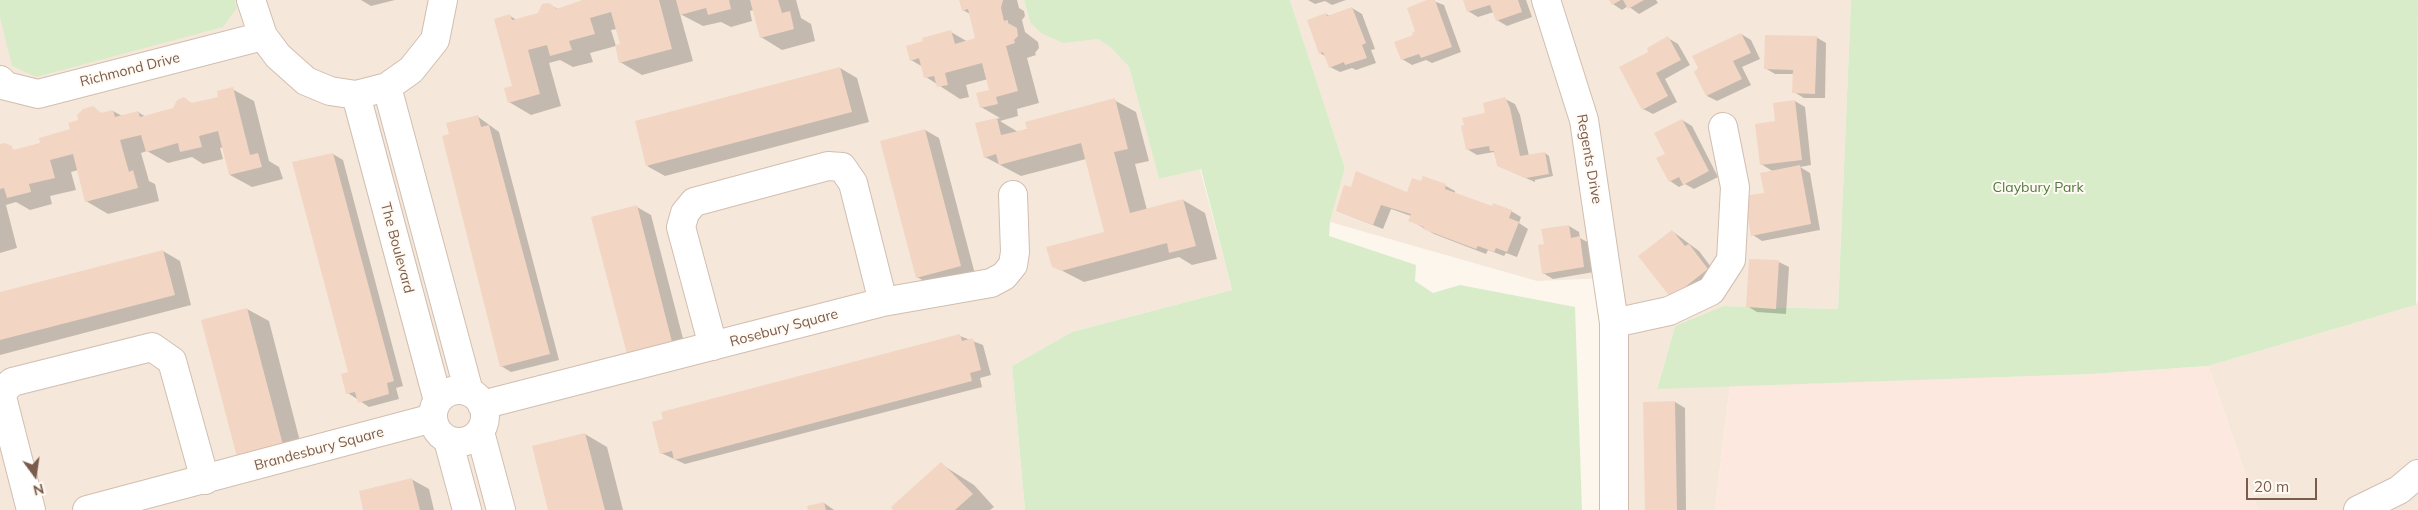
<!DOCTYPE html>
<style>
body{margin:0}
#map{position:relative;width:2418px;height:510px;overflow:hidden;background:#fdf6ec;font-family:Mulish,sans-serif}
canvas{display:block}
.north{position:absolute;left:10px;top:450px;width:50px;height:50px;-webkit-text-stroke:4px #fffaf3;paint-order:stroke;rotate:166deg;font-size:14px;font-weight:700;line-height:20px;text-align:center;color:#7a5c4d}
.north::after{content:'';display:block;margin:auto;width:18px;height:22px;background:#7a5c4d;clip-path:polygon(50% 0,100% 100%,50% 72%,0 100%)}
.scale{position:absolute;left:2246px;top:478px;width:71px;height:22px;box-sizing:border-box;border:2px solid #7a5c4d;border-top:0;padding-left:6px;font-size:15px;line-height:18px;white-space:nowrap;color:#7a5c4d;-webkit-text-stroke:4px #fffaf3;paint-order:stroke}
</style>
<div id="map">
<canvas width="2418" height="510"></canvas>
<div class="north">N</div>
<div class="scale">20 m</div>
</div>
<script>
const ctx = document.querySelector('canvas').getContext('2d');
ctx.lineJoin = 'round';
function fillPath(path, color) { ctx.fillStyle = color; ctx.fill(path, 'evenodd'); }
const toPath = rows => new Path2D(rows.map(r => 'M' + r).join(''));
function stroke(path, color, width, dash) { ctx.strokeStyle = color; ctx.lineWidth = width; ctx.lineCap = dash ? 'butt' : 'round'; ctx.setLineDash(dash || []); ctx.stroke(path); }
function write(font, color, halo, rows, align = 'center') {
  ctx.font = font + ' Mulish,sans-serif'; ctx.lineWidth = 4; ctx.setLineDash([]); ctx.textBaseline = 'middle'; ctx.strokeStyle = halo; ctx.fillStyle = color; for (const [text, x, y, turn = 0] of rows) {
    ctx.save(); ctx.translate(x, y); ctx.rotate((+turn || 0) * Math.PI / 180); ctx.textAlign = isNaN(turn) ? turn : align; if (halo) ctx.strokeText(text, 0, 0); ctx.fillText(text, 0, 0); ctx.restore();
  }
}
fillPath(toPath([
 [0,0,1024,0,1030,22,1083,40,1098,39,1111,48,1129,67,1159,179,1200,169,1232,290,1072,332,1012,366,1025,510,0,510],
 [1290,0,1851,0,1838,309,1723,306,1675,326,1657,388,1730,386,1715,510,1614,510,1608,278,1537,281,1330,222,1345,168],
 [2418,300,2418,510,2258,510,2208,366,2416,305]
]), '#f5e8da');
fillPath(toPath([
 [2208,366,2258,510,1715,510,1730,386,2092,374]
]), '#fde8e0');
fillPath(toPath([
 [0,0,235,0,237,8,223,27,36,77,12,66,0,17],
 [1024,0,1290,0,1345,168,1330,222,1329,236,1416,265,1415,281,1433,293,1460,285,1575,307,1582,510,1025,510,1012,366,1072,332,1232,290,1201,169,1159,179,1129,67,1111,48,1098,39,1063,43,1041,33,1030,22],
 [1851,0,2418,0,2416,305,2208,366,2092,374,1657,389,1675,326,1723,306,1838,309]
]), '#d8ecc9');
fillPath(toPath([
 [361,0,395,0,371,6],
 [584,0,796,0,801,18,811,24,815,41,782,50,761,37,754,10,750,11,752,21,731,27,721,22,703,26,680,14,693,61,642,75,620,62,616,46,590,53,593,62,573,67,560,60,549,63,561,106,531,115,509,102,514,87,510,16,517,20,539,14,549,4,558,9],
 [617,29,621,45,616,46,611,30],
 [960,0,1017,0,1019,8,1024,11,1025,16,1022,20,1025,32,1038,42,1039,48,1035,53,1036,55,1027,58,1039,103,1017,109,1018,116,1000,121,1018,132,1114,100,1136,112,1149,161,1135,164,1147,210,1183,200,1205,213,1217,259,1192,265,1179,257,1084,282,1053,266,1106,233,1086,159,1021,176,985,157,977,124,1000,118,981,107,991,91,988,79,966,85,969,97,960,99,926,77,923,67,911,60,951,32,968,42,977,39,970,14,963,10],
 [1308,0,1346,0,1332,5,1325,1,1315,4],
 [1431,0,1444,5,1461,52,1432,63,1426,60,1412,65,1402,59],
 [1464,0,1526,0,1532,17,1507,26,1497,20,1494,12,1478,17,1468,11],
 [1610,0,1656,0,1658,3,1639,14,1628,6,1622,10,1613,4],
 [1352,8,1362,14,1375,49,1371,50,1376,63,1356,70,1352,68,1340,72,1330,67,1325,56,1320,53,1326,14,1330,16],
 [1741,34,1751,40,1760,59,1742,67,1751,85,1717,101,1707,96],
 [1816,37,1826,43,1825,98,1804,98,1794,92,1794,74,1775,74,1765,68],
 [1668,38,1678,44,1690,65,1665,79,1677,102,1653,114,1643,109,1650,52],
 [840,68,857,78,869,122,665,176,647,166],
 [232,89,254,101,269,161,279,167,283,179,252,187,230,175,224,147,220,148,223,159,203,164,192,157,168,163,147,151,141,153,149,181,155,184,159,201,108,214,86,201,78,170,71,172,76,190,50,196,52,204,30,210,16,202,6,205,17,248,0,253,0,146,18,151,42,144,71,130,92,108,103,114,113,111,122,116,138,112,146,117,174,109,184,99,193,104,219,98],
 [1505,99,1515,104,1520,115,1529,156,1545,153,1549,156,1553,176,1535,180,1535,182,1498,166,1494,152,1477,155,1467,149,1486,114],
 [1795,101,1805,107,1811,165,1800,167,1810,173,1820,230,1762,241,1753,235,1774,172,1761,164,1776,122],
 [477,116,499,132,559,360,511,372,501,366,450,135],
 [1682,120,1692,126,1718,177,1694,189,1685,184,1679,187,1670,181],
 [925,130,939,138,975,274,931,285,917,277],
 [333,154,343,160,403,386,396,388,399,399,369,407,348,393,350,372],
 [1422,182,1446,186,1455,191,1455,194,1493,207,1511,211,1521,217,1519,223,1528,229,1517,257,1506,253,1504,256,1488,250,1486,254,1434,234,1410,220,1411,216,1391,209,1383,229,1337,211,1407,193],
 [637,207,651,215,686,350,628,353],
 [1569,226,1579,232,1580,238,1589,243,1594,272,1553,279,1543,273,1545,245],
 [1672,231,1699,251,1717,275,1682,303],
 [163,251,180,261,191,305,0,355,0,293],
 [1779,262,1789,267,1786,314,1757,312,1747,306],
 [247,309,269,321,304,457,260,469],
 [960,336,983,345,991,375,980,378,982,387,685,464,661,453],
 [1675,402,1685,408,1686,510,1646,510],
 [585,434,607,447,623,510,549,510],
 [941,464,974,485,994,507,990,510,895,510],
 [411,479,429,489,434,510,365,510],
 [824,503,834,510,809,510]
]), '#0003');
fillPath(toPath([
 [583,0,659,0,672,49,619,63,615,45,620,44,611,12,590,18,595,34,569,41,572,50,550,56,547,45,528,50,540,94,508,103,504,88,512,86,494,19,510,14,512,20,538,13,542,4,549,3,557,9],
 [676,0,729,0,731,9,708,15,706,8,680,15],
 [750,0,778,0,782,13,790,11,794,29,760,38],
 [959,0,1003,0,1001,8,1004,21,1008,20,1008,23,1017,28,1018,36,1014,40,1015,43,1006,46,1018,91,996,97,998,104,980,108,976,93,989,90,982,63,945,73,948,85,937,87,934,76,924,78,919,58,910,61,906,46,923,41,922,38,951,30,955,44,975,38,968,9,962,11],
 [1427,0,1435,0,1452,47,1421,58,1419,54,1401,60,1394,42,1413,35,1412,33,1415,31,1407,8],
 [1463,0,1518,0,1522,12,1496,21,1490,5,1467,12],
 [1609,0,1621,0,1612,5],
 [1623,0,1644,0,1628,9],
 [1352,7,1366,43,1362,45,1367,58,1345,65,1344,62,1329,68,1323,52,1319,54,1307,20,1326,13,1327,16],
 [1741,33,1751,53,1733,61,1742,79,1706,96,1694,72,1698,68,1692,56],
 [1765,35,1817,36,1815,94,1792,93,1793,70,1764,69],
 [1668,36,1681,60,1656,73,1668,96,1642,110,1619,67,1648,52,1647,48],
 [840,67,852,112,646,166,635,121],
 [233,87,250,155,258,153,262,167,229,175,218,131,199,136,202,147,180,152,178,143,146,152,141,135,120,140,129,172,133,170,138,188,85,202,73,154,50,160,55,178,29,184,31,192,7,198,4,188,0,189,0,144,5,143,12,146,13,150,40,143,39,138,70,129,68,123,78,120,77,115,83,109,93,106,101,113,113,110,115,117,138,111,140,117,173,108,177,100,184,97,191,103,218,97,217,91],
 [1505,97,1510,108,1520,156,1545,152,1549,174,1526,178,1497,166,1494,151,1490,151,1489,146,1466,150,1461,126,1464,125,1462,118,1485,113,1483,103],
 [1115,98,1128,149,1114,152,1130,213,1183,199,1196,246,1169,253,1167,243,1061,271,1052,267,1046,247,1104,232,1081,143,999,165,996,154,984,158,975,123,997,118,1001,135,1027,129,1025,122],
 [1795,100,1802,160,1760,165,1755,124,1775,121,1773,103],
 [478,115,481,127,489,125,550,354,500,367,442,136,449,134,446,123],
 [1682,119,1709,171,1683,185,1679,177,1669,182,1656,158,1665,154,1654,133],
 [925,129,961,266,916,278,880,141],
 [333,153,394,381,387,383,389,394,358,403,355,392,346,394,341,374,348,372,292,162],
 [1800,165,1811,224,1751,236,1744,196,1764,193,1760,173],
 [1356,171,1407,192,1412,178,1421,181,1423,176,1446,184,1445,189,1492,206,1493,203,1512,210,1509,218,1519,222,1507,252,1496,248,1494,252,1478,246,1476,249,1423,229,1424,227,1408,221,1411,214,1381,205,1373,225,1336,211,1344,185,1351,187],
 [637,205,672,342,627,354,591,217],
 [1569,225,1571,238,1580,236,1584,267,1542,274,1538,245,1544,244,1541,229],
 [1672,230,1685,246,1689,244,1708,269,1671,298,1638,256],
 [163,250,175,295,0,340,0,292],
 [1749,259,1779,260,1776,309,1746,307],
 [247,308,283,445,237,457,201,320],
 [960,334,962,341,973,338,981,370,970,373,972,381,674,460,672,451,660,454,652,422,663,419,661,412],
 [1675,401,1677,510,1645,510,1643,402],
 [585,433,605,510,548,510,532,446],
 [941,462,973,494,955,510,893,510,891,507],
 [412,478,420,510,363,510,359,491],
 [824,502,826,510,808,510,807,506]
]), '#f3d5c3');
const minor = toPath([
 [251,0,263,36,278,56,306,81,330,91,356,95,387,87,411,70,435,40,443,0],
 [1546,0,1584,120,1614,323,1614,510],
 [0,80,6,86,38,94,263,36],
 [387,87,469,392],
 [356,95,438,401],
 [1614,323,1669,311,1711,291,1731,260,1735,187,1723,127],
 [713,346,681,227,685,213,694,202,828,166,842,167,853,183,883,302],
 '433 416a26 26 0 1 1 52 0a26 26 0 1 1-52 0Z',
 [482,405,883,302,991,283,1004,276,1013,265,1015,252,1013,195],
 [480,432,501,510],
 [448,440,467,510],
 [31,510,2,397,5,389,12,382,152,347,172,361,205,480],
 [87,510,433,418],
 [2358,510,2399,490,2418,474]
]);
stroke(minor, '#d1beb0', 30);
stroke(minor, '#fff', 28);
write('14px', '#7a5c4d', '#fffaf3', [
 ["Richmond Drive",130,70,-14],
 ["Regents Drive",1589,159,80],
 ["The Boulevard",397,248,75],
 ["Rosebury Square",784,328,-15],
 ["Brandesbury Square",319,449,-15]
]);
write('14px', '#537a41', '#fffaf3', [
 ["Claybury Park",2038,188]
]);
</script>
